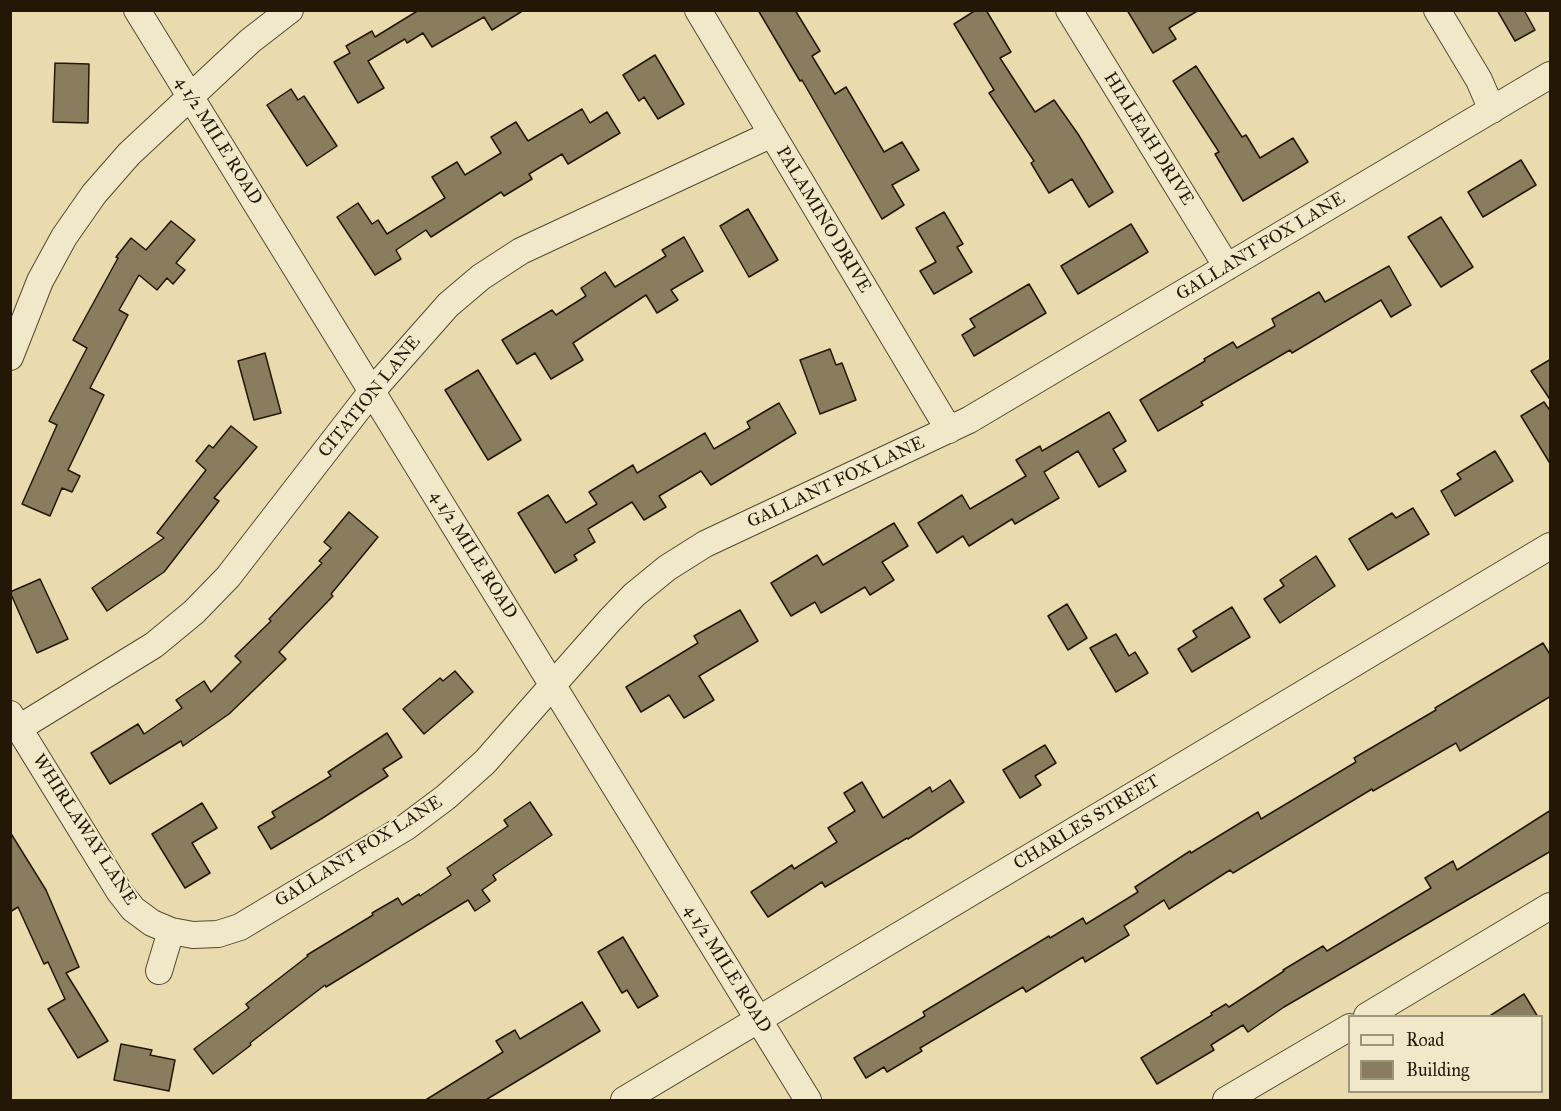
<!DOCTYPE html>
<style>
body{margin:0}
#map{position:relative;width:1561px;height:1111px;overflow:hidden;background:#e9dbae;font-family:"IM FELL Great Primer",serif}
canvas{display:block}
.frame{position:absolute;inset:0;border:12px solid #241706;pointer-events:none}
.legend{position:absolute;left:1348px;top:1015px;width:195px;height:78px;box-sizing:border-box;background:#f1e8ca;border:2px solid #9f947c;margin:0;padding:8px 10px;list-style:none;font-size:18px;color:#241706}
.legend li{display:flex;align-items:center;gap:12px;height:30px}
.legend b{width:30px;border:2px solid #9f947c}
</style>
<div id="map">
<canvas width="1561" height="1111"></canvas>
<div class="frame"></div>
<ul class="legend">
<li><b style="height:8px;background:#f1e8ca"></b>Road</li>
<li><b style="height:16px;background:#8a7d5d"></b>Building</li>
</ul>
</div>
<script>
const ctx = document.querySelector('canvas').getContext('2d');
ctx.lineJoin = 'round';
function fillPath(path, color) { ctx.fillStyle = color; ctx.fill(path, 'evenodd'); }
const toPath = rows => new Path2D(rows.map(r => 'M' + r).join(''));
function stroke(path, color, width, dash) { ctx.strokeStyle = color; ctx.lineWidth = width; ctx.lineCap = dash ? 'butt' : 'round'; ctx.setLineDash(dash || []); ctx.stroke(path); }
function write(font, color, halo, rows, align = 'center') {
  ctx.font = font + ' "IM FELL Great Primer",serif'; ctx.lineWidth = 4.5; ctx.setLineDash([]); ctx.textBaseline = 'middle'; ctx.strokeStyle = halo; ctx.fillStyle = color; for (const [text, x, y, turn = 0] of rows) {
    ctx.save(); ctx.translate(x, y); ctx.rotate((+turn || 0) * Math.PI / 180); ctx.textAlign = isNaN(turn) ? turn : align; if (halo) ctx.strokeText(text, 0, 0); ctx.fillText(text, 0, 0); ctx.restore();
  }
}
const building = toPath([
 [419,10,524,10,492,30,484,17,432,47,423,33,407,43,405,39,368,61,384,88,358,103,334,62,350,53,346,46,372,31,375,37,419,10],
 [758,10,795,10,820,51,812,56,835,94,846,87,884,152,902,142,919,170,892,185,904,205,882,219,802,80,800,81,758,10],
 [976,10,986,10,1011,52,1000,58,1035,112,1054,100,1078,134,1113,192,1089,207,1072,179,1049,193,1031,163,1034,161,989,93,994,90,954,24,976,10],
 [1127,10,1199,10,1169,28,1176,39,1153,53,1127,10],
 [1497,10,1524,10,1535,30,1515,41,1497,10],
 [655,55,684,104,658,119,644,97,639,101,623,75,655,55],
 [55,63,89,64,88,123,53,122,55,63],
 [1196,66,1242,137,1246,135,1260,158,1293,138,1308,162,1243,201,1215,154,1219,152,1173,81,1196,66],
 [291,89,298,100,304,96,337,146,307,166,267,105,291,89],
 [582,109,590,123,607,112,620,133,568,164,562,154,529,174,532,179,504,196,501,192,431,237,426,230,396,250,401,259,375,275,337,217,358,203,372,224,378,220,387,234,445,198,432,177,457,162,465,175,501,153,491,137,516,122,528,141,582,109],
 [1521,160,1536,185,1483,217,1468,192,1521,160],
 [748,209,778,260,749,277,720,226,748,209],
 [944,212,963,244,957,247,972,272,934,294,920,271,936,262,916,228,944,212],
 [1441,217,1473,267,1441,287,1408,237,1441,217],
 [171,221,195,240,176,263,185,270,173,284,167,278,157,290,139,275,119,310,128,315,90,388,104,395,68,470,80,476,72,492,62,488,50,516,22,504,57,425,49,421,87,348,73,340,118,258,116,257,131,238,146,250,171,221],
 [1131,224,1148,252,1078,294,1061,266,1131,224],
 [684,237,703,271,671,290,678,300,657,313,646,295,573,343,583,360,551,379,535,353,517,364,502,340,552,310,556,315,586,296,581,288,605,272,615,287,666,256,662,250,684,237],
 [1389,266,1411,305,1391,317,1381,300,1292,353,1290,350,1201,402,1203,405,1158,431,1140,400,1205,361,1204,359,1233,342,1237,348,1275,326,1272,319,1319,292,1325,302,1389,266],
 [1029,284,1046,313,974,356,962,335,975,327,970,319,1029,284],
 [830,349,836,365,842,363,856,400,820,414,800,360,830,349],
 [265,353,281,413,254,420,238,361,265,353],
 [1551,359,1551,401,1531,371,1551,359],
 [478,370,521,440,488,460,445,390,478,370],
 [1544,402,1551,412,1551,465,1521,416,1544,402],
 [779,403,796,433,711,485,701,471,659,496,666,507,644,520,632,502,588,529,595,542,574,555,577,560,555,573,518,513,548,495,566,523,597,504,589,492,633,465,637,473,705,433,714,449,750,428,747,422,779,403],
 [1109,412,1126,441,1113,449,1126,471,1099,487,1078,451,1044,472,1059,498,1015,524,1012,519,969,546,963,536,937,553,918,523,962,495,970,509,1026,476,1016,460,1040,446,1042,451,1109,412],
 [231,426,257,447,214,498,219,501,164,572,107,611,92,588,164,538,157,533,206,470,196,461,209,445,213,448,231,426],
 [1495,451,1513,481,1455,516,1441,491,1461,479,1457,474,1495,451],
 [1413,508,1429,534,1368,570,1349,539,1392,513,1396,518,1413,508],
 [349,512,378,537,331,594,333,596,279,652,286,659,229,714,183,746,181,741,110,784,91,753,138,724,144,734,182,708,176,700,204,681,211,692,241,662,235,656,271,621,269,619,322,563,319,561,331,548,324,542,349,512],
 [894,523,908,546,882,562,894,580,870,595,865,587,821,613,815,602,791,616,771,583,817,555,823,565,894,523],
 [1316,556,1335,586,1280,623,1264,599,1284,586,1280,580,1316,556],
 [40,579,68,639,37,653,10,592,40,579],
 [1067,604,1087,638,1068,650,1048,616,1067,604],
 [1232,607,1250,637,1192,672,1178,649,1197,637,1193,631,1232,607],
 [740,610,758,641,699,676,714,700,684,718,669,695,641,712,626,687,698,643,694,636,740,610],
 [1116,634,1129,656,1135,652,1148,673,1116,692,1090,648,1116,634],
 [1543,643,1551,656,1551,696,1460,751,1456,743,1373,791,1372,789,1233,873,1230,870,1169,909,1164,900,1124,926,1129,935,1085,962,1083,957,1026,992,1023,987,920,1048,922,1051,887,1072,884,1067,866,1078,854,1058,925,1016,923,1012,1049,936,1050,938,1083,918,1086,924,1138,892,1135,887,1190,851,1191,853,1258,812,1261,819,1356,762,1354,758,1436,710,1435,708,1543,643],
 [455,671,473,692,424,734,403,709,440,678,443,681,455,671],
 [387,733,402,757,383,769,388,776,321,819,271,849,258,827,275,817,272,812,331,776,328,772,387,733],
 [1045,745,1056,763,1035,776,1041,785,1020,798,1003,770,1045,745],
 [950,780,964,802,908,839,907,838,825,887,822,882,768,917,751,892,792,865,794,869,837,842,828,828,855,811,844,793,862,782,883,818,930,787,932,792,950,780],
 [530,802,552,835,493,875,496,880,482,890,490,901,475,911,468,900,326,987,325,985,250,1043,251,1045,213,1074,194,1049,249,1008,246,1004,308,956,307,955,373,915,372,913,398,898,402,905,419,894,420,896,451,875,447,868,508,826,504,820,530,802],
 [202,803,217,828,192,843,210,873,185,888,152,834,202,803],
 [1551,810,1551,851,1284,1007,1248,1032,1243,1025,1211,1045,1214,1050,1157,1084,1141,1058,1212,1015,1211,1013,1226,1004,1229,1007,1284,971,1283,970,1323,946,1327,951,1431,888,1425,878,1453,861,1457,870,1551,810],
 [10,832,46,890,79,967,66,973,108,1041,78,1058,48,1009,65,999,48,962,44,964,18,907,10,912,10,832],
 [623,937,658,996,638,1008,627,990,622,993,598,952,623,937],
 [1524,994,1538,1017,1488,1017,1524,994],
 [582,1002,600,1031,484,1101,424,1101,503,1052,496,1041,515,1030,520,1039,582,1002],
 [121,1044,152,1050,150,1055,175,1060,169,1091,114,1080,121,1044]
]);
fillPath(building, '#8a7d5d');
stroke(building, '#241706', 1.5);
const street = toPath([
 [137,10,808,1100],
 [698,10,949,430],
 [1069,10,1227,267],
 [1437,10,1479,80,1492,110],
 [10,357,40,281,64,237,94,194,129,154,250,41,290,10],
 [10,714,119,891,133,909,152,923,171,931,193,935,218,934,240,927,406,827,446,797,485,762,610,620,634,595,667,568,705,544,969,420,1550,75],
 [19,728,154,645,194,612,228,577,372,391,448,305,481,277,521,251,772,134],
 [159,971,171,931],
 [1367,1016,1550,906],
 [624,1100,1550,546],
 [1226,1100,1350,1027]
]);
stroke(street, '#554830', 28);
stroke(street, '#f1e8ca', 26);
write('18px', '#241706', '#f1e8ca', [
 ["HIALEAH DRIVE",1148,139,58],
 ["4 1/2 MILE ROAD",218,141,58],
 ["PALAMINO DRIVE",823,220,59],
 ["GALLANT FOX LANE",1261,247,-31],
 ["CITATION LANE",370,397,-51],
 ["GALLANT FOX LANE",836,483,-25],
 ["4 1/2 MILE ROAD",473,555,58],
 ["CHARLES STREET",1087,823,-31],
 ["WHIRLAWAY LANE",84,830,57],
 ["GALLANT FOX LANE",359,852,-32],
 ["4 1/2 MILE ROAD",727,969,58]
]);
</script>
